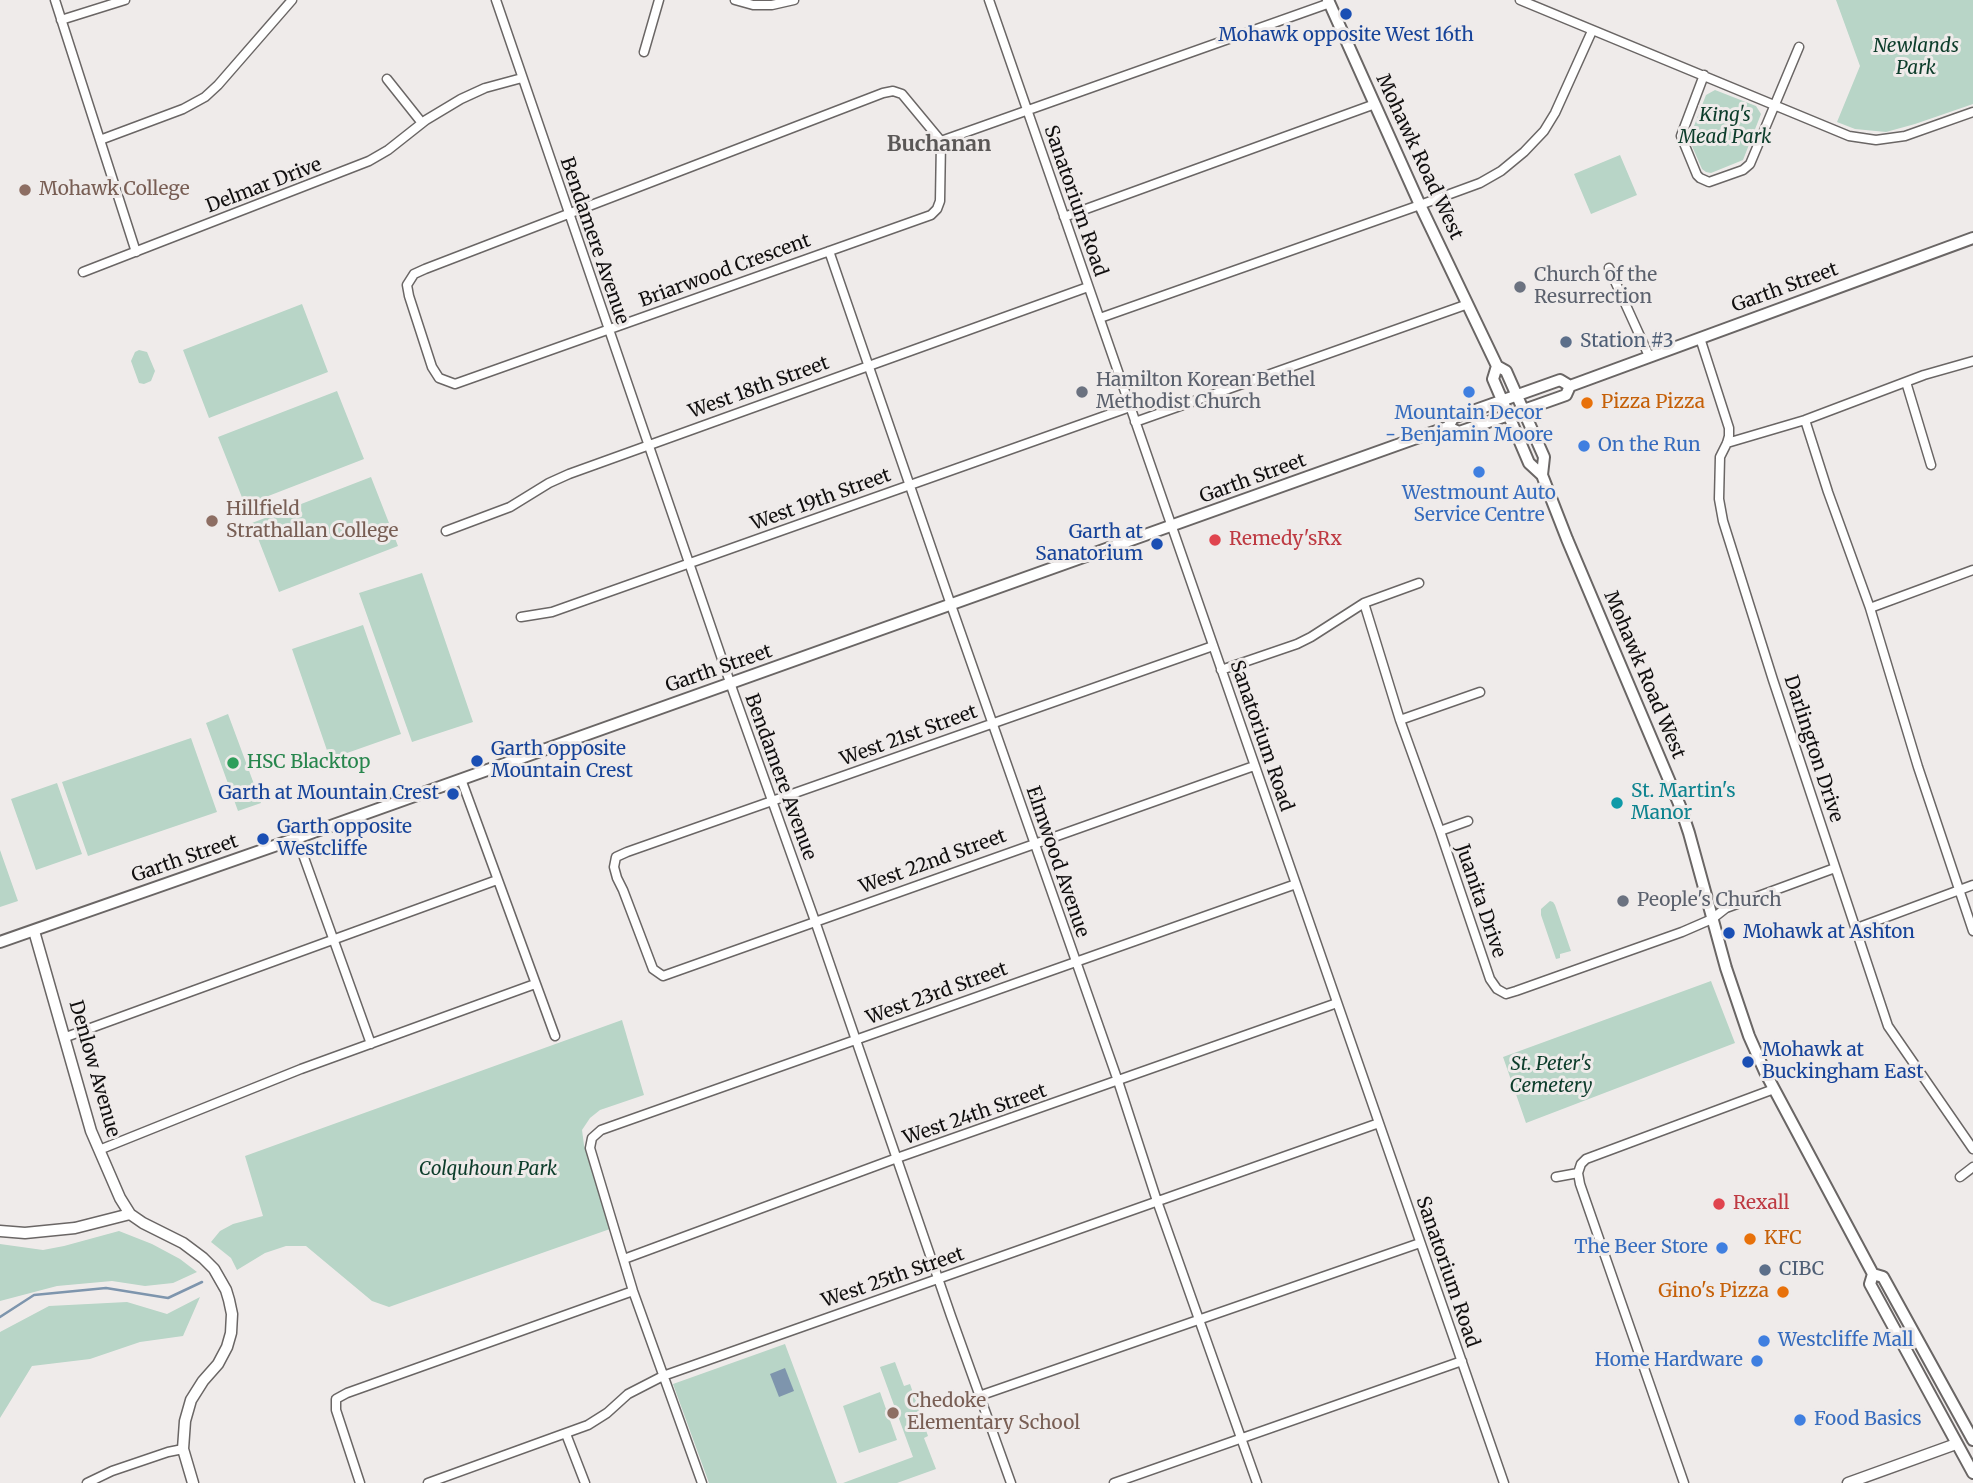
<!DOCTYPE html>
<style>
body{margin:0}
canvas{display:block;background:#efebea}
</style>
<canvas width="1973" height="1483"></canvas>
<script>
const ctx = document.querySelector('canvas').getContext('2d');
ctx.lineJoin = 'round';
function fillPath(path, color) { ctx.fillStyle = color; ctx.fill(path, 'evenodd'); }
const toPath = rows => new Path2D(rows.map(r => 'M' + r).join(''));
function stroke(path, color, width, dash) { ctx.strokeStyle = color; ctx.lineWidth = width; ctx.lineCap = dash ? 'butt' : 'round'; ctx.setLineDash(dash || []); ctx.stroke(path); }
function write(font, color, halo, rows, align = 'center') {
  ctx.font = font + ' Merriweather,serif'; ctx.lineWidth = 6; ctx.setLineDash([]); ctx.textBaseline = 'middle'; ctx.strokeStyle = halo; ctx.fillStyle = color; for (const [text, x, y, turn = 0] of rows) {
    ctx.save(); ctx.translate(x, y); ctx.rotate((+turn || 0) * Math.PI / 180); ctx.textAlign = isNaN(turn) ? turn : align; if (halo) ctx.strokeText(text, 0, 0); ctx.fillText(text, 0, 0); ctx.restore();
  }
}
fillPath(toPath([
 [1836,0,1973,0,1973,104,1915,124,1886,132,1855,129,1837,122,1860,66],
 [1715,90,1756,106,1761,114,1743,160,1711,173,1706,172,1702,169,1689,139,1706,95],
 [1620,155,1637,195,1591,214,1574,174],
 [302,304,328,372,209,418,183,350],
 [139,350,147,352,155,371,151,381,144,384,139,383,131,361,135,352],
 [337,391,364,459,245,505,218,437],
 [371,477,398,546,279,592,252,523],
 [422,573,473,722,412,742,359,593],
 [363,625,401,734,330,759,292,649],
 [228,714,261,803,238,811,206,723],
 [191,738,217,812,88,856,62,782],
 [57,783,82,854,36,870,11,799],
 [0,850,18,901,0,907],
 [1550,901,1553,902,1555,905,1571,951,1560,954,1560,958,1556,959,1541,915,1541,909],
 [1711,981,1735,1043,1526,1123,1503,1057],
 [622,1020,644,1095,600,1110,590,1118,582,1130,584,1145,610,1229,389,1307,372,1301,306,1246,286,1246,265,1253,237,1270,231,1258,211,1242,220,1231,233,1224,263,1216,245,1156],
 [119,1231,152,1244,180,1259,197,1272,173,1283,145,1286,112,1281,57,1286,0,1301,0,1244,43,1250,64,1246],
 [200,1297,183,1336,140,1342,90,1359,32,1366,0,1418,0,1332,49,1306,127,1302,167,1314],
 [785,1344,837,1483,709,1483,673,1384],
 [895,1362,904,1386,910,1384,928,1436,924,1438,936,1469,897,1483,843,1483,913,1457,880,1367],
 [880,1392,897,1440,859,1453,843,1406]
]), '#b8d5c7');
fillPath(toPath([
 [785,1368,794,1391,779,1397,770,1374]
]), '#7e95ad');
stroke(toPath([
 [0,1317,34,1295,106,1288,168,1298,202,1282]
]), '#7e95ad', 2.5);
const minor = toPath([
 [55,0,136,252],
 [496,0,734,694,815,921,951,1316,1011,1483],
 [735,0,753,5,772,5,794,0],
 [989,0,1504,1483],
 [1520,0,1849,136,1876,140,1905,136,1973,112],
 [61,20,125,0],
 [644,52,659,0],
 [1704,75,1681,136,1697,175,1700,178,1709,182,1743,170,1750,164,1799,47],
 [387,79,422,123],
 [100,140,183,109,205,97,218,85,292,0],
 [941,141,940,201,937,209,931,215,455,384,439,378,432,367,409,296,407,285,414,274,425,269,883,93,893,91,902,94,941,141,1330,3],
 [1064,217,1375,104],
 [829,251,951,605,1118,1081,1157,1201,1257,1483],
 [1609,268,1649,356],
 [83,272,369,161,388,150,426,120,461,99,485,88,522,78],
 [1100,318,1420,205,1480,183,1501,171,1524,152,1544,131,1555,113,1592,31],
 [1700,338,1729,428,1729,436,1727,443,1720,457,1719,499,1723,521,1773,680,1888,1026,1973,1149],
 [1906,382,1931,465],
 [1805,420,1828,492,1870,608,1918,767,1973,931],
 [1135,422,1468,304],
 [1727,443,1805,420,1924,375,1973,361],
 [446,531,510,507,549,483,569,474,1088,287],
 [1364,603,1400,720,1440,831,1490,979,1497,989,1506,994,1516,991,1682,932,1712,919,1726,908,1835,868],
 [1870,608,1973,570],
 [521,617,552,612,1130,407],
 [1213,646,627,852,616,857,614,867,617,878,623,890,653,969,663,976,1254,766],
 [1221,670,1297,644,1311,637,1364,603,1419,583],
 [1400,720,1480,692],
 [461,779,555,1036],
 [1440,831,1468,821],
 [297,838,371,1044],
 [1857,928,1973,885],
 [66,1037,497,880],
 [99,1150,301,1069,535,984],
 [1556,1177,1578,1173],
 [1960,1177,1973,1167],
 [624,1259,897,1158,1337,1003],
 [979,1396,1420,1243],
 [566,1434,585,1483],
 [87,1483,112,1471,168,1452,183,1449],
 [360,1483,336,1410,336,1399,347,1393,633,1291],
 [428,1483,588,1425,607,1413,628,1394,663,1376,1379,1123],
 [702,1483,633,1291,590,1148,592,1138,601,1130,1296,884],
 [1114,1483,1462,1361],
 [1684,1483,1580,1184,1578,1173,1581,1164,1586,1159,1774,1089]
]);
const tertiary = toPath([
 [34,931,91,1131,120,1198,130,1214,143,1223,183,1243,203,1258,214,1269,226,1290,229,1300,232,1314,231,1333,227,1347,218,1364,203,1381,191,1400,185,1421,183,1449,193,1483],
 [0,1231,25,1233,75,1228,130,1214],
 [1848,1483,1956,1444]
]);
const secondary = toPath([
 [1328,0,1420,205,1497,366,1506,371,1544,457,1542,475,1567,539,1680,806,1689,833,1726,968,1749,1036,1765,1072,1873,1274,1883,1277,1973,1440],
 [1497,366,1493,379,1529,463,1542,475],
 [1448,427,1459,432,1535,406,1566,395,1570,386,1973,238],
 [0,942,297,838,1425,435,1448,427,1453,418,1560,380,1570,386],
 [1873,1274,1870,1284,1973,1473]
]);
stroke(minor, '#6a6665', 11);
stroke(tertiary, '#6a6665', 13);
stroke(secondary, '#6a6665', 14);
stroke(minor, '#fff', 8);
stroke(tertiary, '#fff', 10);
stroke(secondary, '#fff', 10);
for (const [x, y, r, color] of [
 [1346,14,7,"#1a4fb4"],
 [25,190,7,"#8d6e63"],
 [1520,287,7,"#6b7280"],
 [1566,342,7,"#5c6f8a"],
 [1082,392,7,"#6b7280"],
 [1469,392,7,"#3f7fe0"],
 [1587,403,7,"#e8710a"],
 [1584,446,7,"#3f7fe0"],
 [1479,472,7,"#3f7fe0"],
 [212,521,7,"#8d6e63"],
 [1215,540,7,"#e0444e"],
 [1157,544,7,"#1a4fb4"],
 [477,761,7,"#1a4fb4"],
 [233,763,7,"#2e9e5b"],
 [453,794,7,"#1a4fb4"],
 [1617,803,7,"#0f9aa8"],
 [263,839,7,"#1a4fb4"],
 [1623,901,7,"#6b7280"],
 [1729,933,7,"#1a4fb4"],
 [1748,1062,7,"#1a4fb4"],
 [1719,1204,7,"#e0444e"],
 [1750,1239,7,"#e8710a"],
 [1722,1248,7,"#3f7fe0"],
 [1765,1270,7,"#5c6f8a"],
 [1783,1292,7,"#e8710a"],
 [1764,1341,7,"#3f7fe0"],
 [1757,1361,7,"#3f7fe0"],
 [893,1413,7,"#8d6e63"],
 [1800,1420,7,"#3f7fe0"]
]) { const dot = new Path2D(); dot.arc(x, y, r, 0, 2 * Math.PI); ctx.fillStyle = color; ctx.fill(dot); stroke(dot, '#efebea', 2.5); }
write('19px', '#164399', '#efebea', [
 ["Mohawk opposite West 16th",1346,36,"center"],
 ["Garth at",1143,533,"right"],
 ["Sanatorium",1143,555,"right"],
 ["Garth opposite",491,750],
 ["Mountain Crest",491,772],
 ["Garth at Mountain Crest",439,794,"right"],
 ["Garth opposite",277,828],
 ["Westcliffe",277,850],
 ["Mohawk at Ashton",1743,933],
 ["Mohawk at",1762,1051],
 ["Buckingham East",1762,1073]
], 'left');
write('italic 19px', '#0d3d2b', '#efebea', [
 ["Newlands",1916,47],
 ["Park",1916,69],
 ["King's",1725,116],
 ["Mead Park",1725,138],
 ["St. Peter's",1551,1065],
 ["Cemetery",1551,1087],
 ["Colquhoun Park",488,1170]
]);
write('19px', '#110f0f', '#efebea', [
 ["Mohawk Road West",1419,157,65],
 ["Delmar Drive",264,186,-21],
 ["Sanatorium Road",1075,201,71],
 ["Bendamere Avenue",594,241,71],
 ["Briarwood Crescent",725,271,-20],
 ["Garth Street",1785,288,-20],
 ["West 18th Street",759,388,-20],
 ["Garth Street",1253,479,-20],
 ["West 19th Street",821,500,-20],
 ["Garth Street",719,669,-19],
 ["Mohawk Road West",1644,675,67],
 ["West 21st Street",909,736,-20],
 ["Sanatorium Road",1261,736,71],
 ["Darlington Drive",1813,749,72],
 ["Bendamere Avenue",780,777,70],
 ["Garth Street",185,859,-19],
 ["West 22nd Street",933,862,-20],
 ["Elmwood Avenue",1057,862,71],
 ["Juanita Drive",1480,901,71],
 ["West 23rd Street",937,994,-20],
 ["Denlow Avenue",94,1069,74],
 ["West 24th Street",975,1115,-19],
 ["Sanatorium Road",1447,1272,71],
 ["West 25th Street",893,1278,-19]
]);
write('19px', '#785e54', '#efebea', [
 ["Mohawk College",39,190],
 ["Hillfield",226,510],
 ["Strathallan College",226,532],
 ["Chedoke",907,1402],
 ["Elementary School",907,1424]
], 'left');
write('19px', '#5b616d', '#efebea', [
 ["Church of the",1534,276],
 ["Resurrection",1534,298],
 ["Hamilton Korean Bethel",1096,381],
 ["Methodist Church",1096,403],
 ["People's Church",1637,901]
], 'left');
write('19px', '#4e5e75', '#efebea', [
 ["Station #3",1580,342],
 ["CIBC",1779,1270]
], 'left');
write('19px', '#c56008', '#efebea', [
 ["Pizza Pizza",1601,403],
 ["KFC",1764,1239],
 ["Gino's Pizza",1769,1292,"right"]
], 'left');
write('19px', '#366cbe', '#efebea', [
 ["Mountain Decor",1469,414,"center"],
 ["- Benjamin Moore",1469,436,"center"],
 ["On the Run",1598,446],
 ["Westmount Auto",1479,494,"center"],
 ["Service Centre",1479,516,"center"],
 ["The Beer Store",1708,1248,"right"],
 ["Westcliffe Mall",1778,1341],
 ["Home Hardware",1743,1361,"right"],
 ["Food Basics",1814,1420]
], 'left');
write('19px', '#be3a42', '#efebea', [
 ["Remedy'sRx",1229,540],
 ["Rexall",1733,1204]
], 'left');
write('19px', '#27864d', '#efebea', [
 ["HSC Blacktop",247,763]
], 'left');
write('19px', '#0d838f', '#efebea', [
 ["St. Martin's",1631,792],
 ["Manor",1631,814]
], 'left');
write('bold 21px', '#5a5756', '#efebea', [
 ["Buchanan",939,145]
]);
</script>
